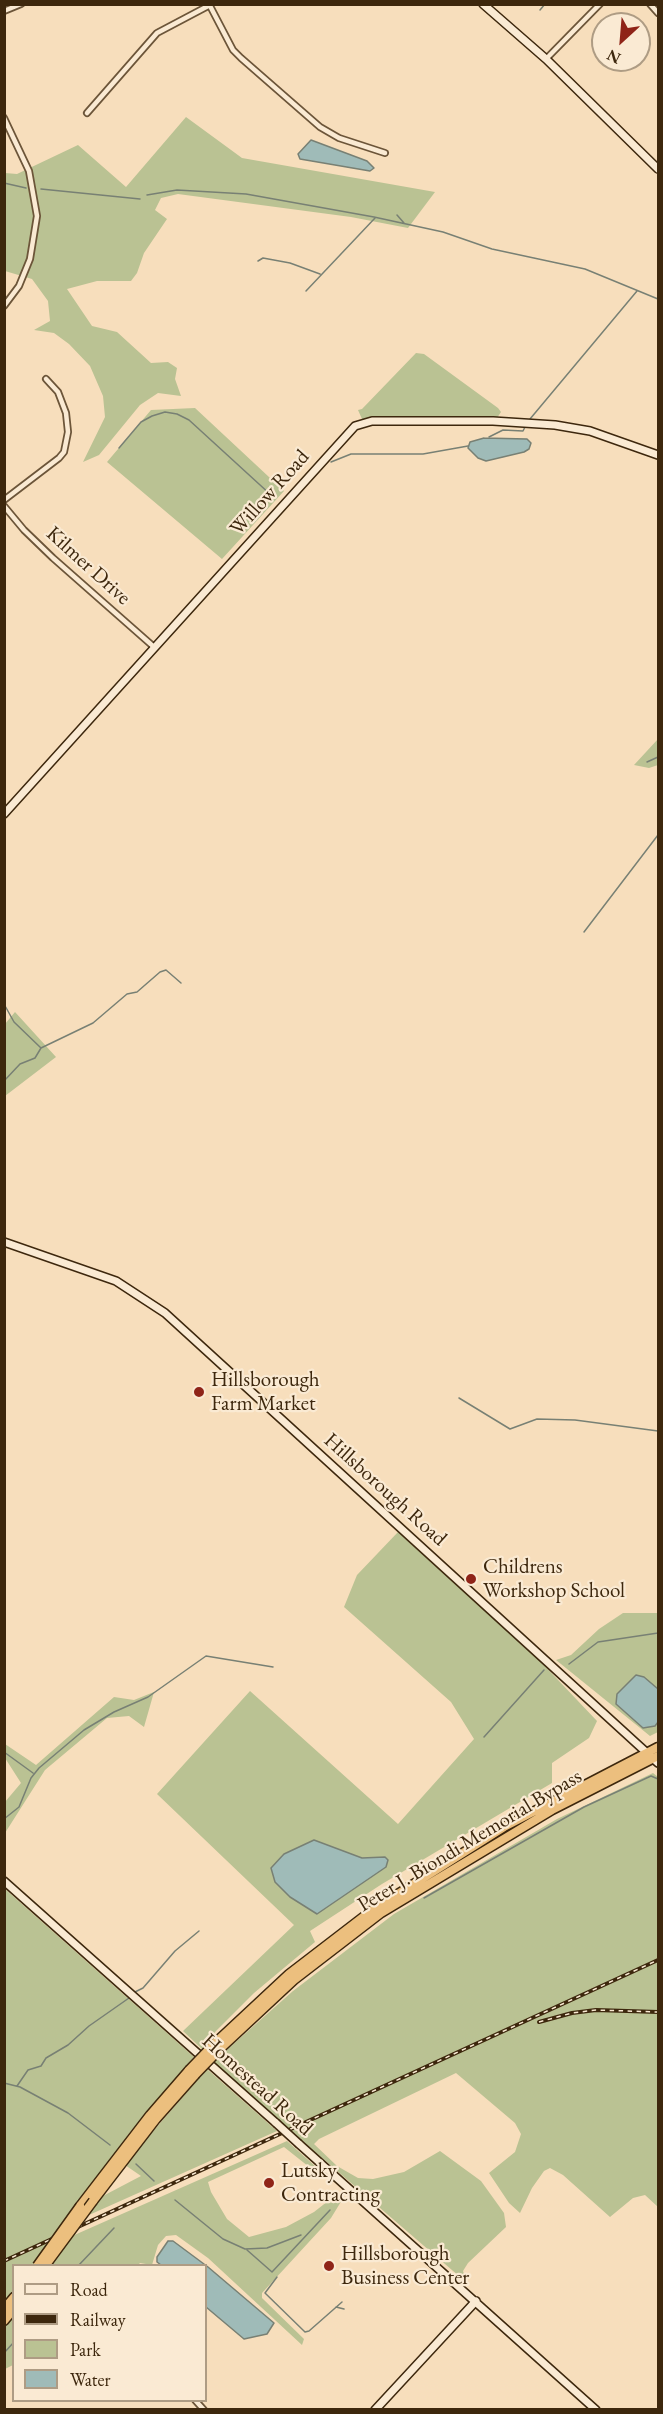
<!DOCTYPE html>
<style>
body{margin:0}
#map{position:relative;width:663px;height:2414px;overflow:hidden;background:#f7debc;font-family:"EB Garamond",serif}
canvas{display:block}
.frame{position:absolute;inset:0;border:6px solid #3d270d;pointer-events:none}
.legend{position:absolute;left:12px;top:2264px;width:195px;height:138px;box-sizing:border-box;background:#faead3;border:2px solid #ae9c84;margin:0;padding:8px 10px;list-style:none;font-size:18px;color:#3d270d}
.legend li{display:flex;align-items:center;gap:12px;height:30px}
.legend b{width:30px;border:2px solid #ae9c84}
.north{position:absolute;left:591px;top:12px;width:60px;height:60px;box-sizing:border-box;background:#faead3;border:2px solid #ae9c84;border-radius:50%;rotate:206deg;font-size:16px;font-weight:700;line-height:24px;text-align:center;color:#3d270d}
.north::after{content:'';display:block;margin:auto;width:21px;height:27px;background:#8f2418;clip-path:polygon(50% 0,100% 100%,50% 72%,0 100%)}
</style>
<div id="map">
<canvas width="663" height="2414"></canvas>
<div class="frame"></div>
<ul class="legend">
<li><b style="height:8px;background:#faead3"></b>Road</li>
<li><b style="height:8px;background:#3d270d"></b>Railway</li>
<li><b style="height:16px;background:#bac293"></b>Park</li>
<li><b style="height:16px;background:#9fbbb8"></b>Water</li>
</ul>
<div class="north">N</div>
</div>
<script>
const ctx = document.querySelector('canvas').getContext('2d');
ctx.lineJoin = 'round';
function fillPath(path, color) { ctx.fillStyle = color; ctx.fill(path, 'evenodd'); }
const toPath = rows => new Path2D(rows.map(r => 'M' + r).join(''));
function stroke(path, color, width, dash) { ctx.strokeStyle = color; ctx.lineWidth = width; ctx.lineCap = dash ? 'butt' : 'round'; ctx.setLineDash(dash || []); ctx.stroke(path); }
function write(font, color, halo, rows, align = 'center') {
  ctx.font = font + ' "EB Garamond",serif'; ctx.lineWidth = 4.5; ctx.setLineDash([]); ctx.textBaseline = 'middle'; ctx.strokeStyle = halo; ctx.fillStyle = color; for (const [text, x, y, turn = 0] of rows) {
    ctx.save(); ctx.translate(x, y); ctx.rotate((+turn || 0) * Math.PI / 180); ctx.textAlign = isNaN(turn) ? turn : align; if (halo) ctx.strokeText(text, 0, 0); ctx.fillText(text, 0, 0); ctx.restore();
  }
}
fillPath(toPath([
 [186,117,242,158,435,192,408,228,351,217,178,194,161,198,155,210,167,219,144,253,137,273,131,281,97,281,67,289,92,326,117,332,151,363,168,362,177,368,175,379,181,396,158,393,140,405,99,455,83,462,105,417,103,396,90,366,69,344,54,333,34,330,50,321,48,301,32,279,5,271,5,173,17,174,78,145,126,187],
 [416,353,424,354,498,408,501,412,497,418,362,419,358,410,362,409],
 [195,408,284,491,222,559,107,462,151,410],
 [658,739,658,765,649,768,634,765],
 [15,1012,56,1057,5,1096,5,1024],
 [398,1532,540,1661,597,1721,589,1738,552,1763,552,1783,382,1884,310,1931,315,1942,254,1993,216,2031,202,2049,183,2031,294,1925,157,1794,250,1691,398,1824,474,1739,451,1702,344,1607,357,1575],
 [623,1613,658,1613,658,1732,650,1736,556,1660,571,1655,599,1629],
 [154,1692,144,1727,129,1716,107,1718,45,1770,5,1833,5,1802,21,1783,5,1758,5,1744,36,1765,114,1697,134,1700],
 [653,1773,658,1777,658,2207,645,2195,633,2198,610,2217,563,2175,550,2168,544,2171,532,2188,520,2213,509,2203,489,2173,515,2152,521,2134,515,2123,456,2073,319,2139,314,2144,337,2166,358,2178,373,2179,404,2172,440,2151,481,2181,504,2213,506,2227,468,2263,463,2271,467,2283,212,2063,293,1991,394,1914,557,1819],
 [5,1889,194,2057,127,2136,142,2144,207,2069,277,2131,89,2215,101,2197,141,2176,112,2156,45,2248,287,2141,325,2175,323,2178,284,2147,208,2182,211,2192,227,2219,249,2237,286,2227,314,2212,337,2194,342,2200,331,2218,262,2293,262,2298,304,2339,302,2345,208,2258,176,2235,166,2236,158,2245,152,2265,140,2263,137,2266,14,2266,13,2365,5,2369]
]), '#bac293');
const water = toPath([
 [311,140,367,161,374,168,370,171,300,159,298,154,311,140],
 [484,438,527,439,531,443,529,449,524,452,486,461,478,458,468,448,470,442,484,438],
 [636,1675,644,1677,658,1689,658,1722,655,1726,643,1728,616,1704,617,1694,636,1675],
 [314,1840,362,1858,385,1857,388,1860,386,1867,317,1914,290,1897,275,1882,271,1868,284,1854,314,1840],
 [168,2241,173,2241,208,2267,274,2323,267,2334,244,2339,206,2307,206,2266,161,2265,157,2262,157,2257,168,2241]
]);
fillPath(water, '#9fbbb8');
stroke(water, '#788074', 1.5);
stroke(toPath([
 [540,10,545,4],
 [4,183,26,188],
 [41,189,140,199],
 [147,195,177,190,246,194,374,217,443,232,492,249,585,269,658,299],
 [397,215,404,223],
 [258,261,263,258,290,263,320,274],
 [306,291,375,218],
 [530,419,637,291],
 [489,437,503,430,523,431,525,427],
 [119,448,141,422,152,416,165,412,177,414,189,420,271,495],
 [331,462,351,454,423,454,468,446],
 [647,762,658,757],
 [584,932,658,835],
 [4,1004,14,1022,41,1048],
 [4,1081,20,1064,35,1058,41,1048,93,1023,127,994,137,992,160,972,166,970,181,983],
 [459,1398,510,1429,537,1419,575,1420,658,1431],
 [569,1664,598,1642,658,1633],
 [484,1737,544,1670],
 [4,1752,33,1773],
 [4,1819,19,1807,31,1778,39,1768,84,1730,114,1712,148,1697,206,1656,273,1667],
 [424,1898,584,1807,651,1776,658,1779],
 [135,1992,143,1988,175,1951,199,1931],
 [4,2083,20,2087,68,2113,110,2145],
 [17,2086,28,2070,41,2066,46,2058,68,2045,89,2026,129,1998],
 [136,2164,154,2181],
 [175,2200,223,2239,245,2249,267,2248,301,2235],
 [247,2250,272,2272,330,2210],
 [78,2266,114,2228],
 [277,2277,265,2293,305,2332,309,2331,342,2302],
 [336,2307,344,2309],
 [4,2353,14,2342]
]), '#788074', 1.5);
const street = toPath([
 [209,4,233,50,241,58,320,127,339,138,385,153],
 [650,4,658,13],
 [4,11,21,4],
 [546,59,600,4],
 [87,113,157,33,210,5],
 [4,118,29,171,37,216,30,259,19,286,4,306],
 [4,500,59,458,64,452,68,432,66,413,58,392,46,379],
 [4,506,24,530,53,558,154,647],
 [195,2400,204,2410]
]);
const secondary = toPath([
 [483,4,546,59,658,169],
 [4,814,355,426,372,421,493,421,555,425,590,431,658,455],
 [4,1242,116,1281,165,1313,658,1763],
 [4,1881,276,2123],
 [299,2144,596,2410],
 [375,2410,476,2301]
]);
const highway = toPath([
 [215,2043,289,1974,371,1911,504,1827,658,1747],
 [221,2048,294,1980,381,1913,552,1810,658,1756],
 [93,2201,156,2119,195,2075],
 [80,2206,150,2115,189,2070],
 [4,2309,14,2297],
 [4,2321,14,2309]
]);
stroke(street, '#6c5539', 8);
stroke(secondary, '#3d270d', 10);
stroke(highway, '#3d270d', 11);
stroke(street, '#faead3', 4.5);
stroke(secondary, '#faead3', 7);
stroke(highway, '#ecbf7e', 8);
const rail = toPath([
 [539,2022,572,2013,596,2010,658,2012],
 [4,2261,658,1960]
]);
stroke(rail, '#3d270d', 4);
stroke(rail, '#faead3', 1.5, [4.5]);
const secondaryBridge = toPath([
 [276,2123,299,2144]
]);
const highwayBridge = toPath([
 [189,2070,215,2043],
 [195,2075,221,2048],
 [37,2266,80,2206],
 [45,2266,93,2201]
]);
stroke(secondaryBridge, '#3d270d', 10, []);
stroke(highwayBridge, '#3d270d', 11, []);
stroke(secondaryBridge, '#faead3', 7);
stroke(highwayBridge, '#ecbf7e', 8);
for (const [x, y, r, color] of [
 [199,1392,6,"#8f2418"],
 [471,1579,6,"#8f2418"],
 [269,2183,6,"#8f2418"],
 [329,2266,6,"#8f2418"]
]) { const dot = new Path2D(); dot.arc(x, y, r, 0, 2 * Math.PI); ctx.fillStyle = color; ctx.fill(dot); stroke(dot, '#faead3', 2); }
write('21px', '#3d270d', '#faead3', [
 ["Willow Road",270,493,-48],
 ["Kilmer Drive",88,566,42],
 ["Hillsborough Road",385,1490,42],
 ["Peter J. Biondi Memorial Bypass",470,1841,-31],
 ["Homestead Road",257,2085,42]
]);
write('21px', '#3d270d', '#faead3', [
 ["Hillsborough",211,1380],
 ["Farm Market",211,1404],
 ["Childrens",483,1567],
 ["Workshop School",483,1591],
 ["Lutsky",281,2171],
 ["Contracting",281,2195],
 ["Hillsborough",341,2254],
 ["Business Center",341,2278]
], 'left');
</script>
